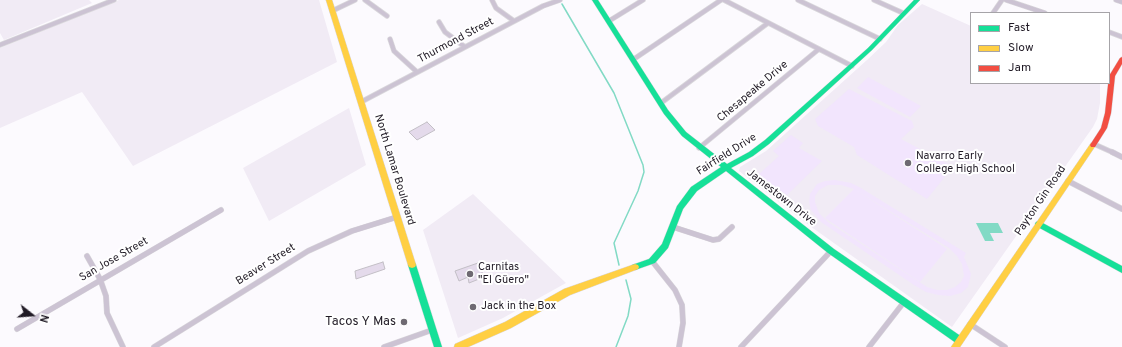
<!DOCTYPE html>
<meta charset="utf-8">
<style>
body{margin:0}
#map{position:relative;width:1122px;height:347px;overflow:hidden;background:#fcfafe;font-family:Overpass,sans-serif}
canvas{display:block}
.legend{position:absolute;left:970px;top:12px;width:140px;height:72px;box-sizing:border-box;background:#fff;border:1px solid #a6a4a8;margin:0;padding:5px 7px;list-style:none;font-size:12px;color:#211b26}
.legend li{display:flex;align-items:center;gap:8px;height:20px}
.legend b{width:20px;border:1px solid #a6a4a8}
.north{position:absolute;left:12px;top:295px;width:40px;height:40px;-webkit-text-stroke:3px #fff;paint-order:stroke;rotate:107deg;font-size:11px;font-weight:700;line-height:16px;text-align:center;color:#211b26}
.north::after{content:'';display:block;margin:auto;width:14px;height:18px;background:#211b26;clip-path:polygon(50% 0,100% 100%,50% 72%,0 100%)}
</style>
<div id="map">
<canvas width="1122" height="347"></canvas>
<ul class="legend">
<li><b style="height:5px;background:#16e098"></b>Fast</li>
<li><b style="height:5px;background:#ffcf43"></b>Slow</li>
<li><b style="height:5px;background:#f24e42"></b>Jam</li>
</ul>
<div class="north">N</div>
</div>
<script>
const ctx = document.querySelector('canvas').getContext('2d');
ctx.lineJoin = 'round';
function fillPath(path, color) { ctx.fillStyle = color; ctx.fill(path, 'evenodd'); }
const toPath = rows => new Path2D(rows.map(r => 'M' + r).join(''));
function stroke(path, color, width, dash) { ctx.strokeStyle = color; ctx.lineWidth = width; ctx.lineCap = dash ? 'butt' : 'round'; ctx.setLineDash(dash || []); ctx.stroke(path); }
function write(font, color, halo, rows, align = 'center') {
  ctx.font = font + ' Overpass,sans-serif'; ctx.lineWidth = 4; ctx.setLineDash([]); ctx.textBaseline = 'middle'; ctx.strokeStyle = halo; ctx.fillStyle = color; for (const [text, x, y, turn = 0] of rows) {
    ctx.save(); ctx.translate(x, y); ctx.rotate((+turn || 0) * Math.PI / 180); ctx.textAlign = isNaN(turn) ? turn : align; if (halo) ctx.strokeText(text, 0, 0); ctx.fillText(text, 0, 0); ctx.restore();
  }
}
fillPath(toPath([
 [0,0,89,0,92,3,4,40,0,33],
 [119,0,319,0,337,62,133,166,82,92,0,128,0,48],
 [922,4,971,26,971,83,1100,84,1100,103,1097,119,1093,127,952,327,810,226,739,171,740,167,766,151,867,60,886,42,898,25],
 [349,108,366,165,269,221,243,168],
 [473,194,566,283,503,318,458,338,423,230]
]), '#f1ebf5');
fillPath(toPath([
 [868,77,921,106,910,117,857,88],
 [849,89,912,121,914,127,901,139,950,165,952,168,927,199,857,155,854,147,818,126,815,119],
 [791,135,803,143,799,148,822,161,787,195,758,175,779,156,773,151],
 [835,180,851,183,861,188,966,253,964,257,971,274,968,287,961,293,950,296,938,295,926,292,914,285,821,222,811,210,809,202,810,194,817,184,825,181],
 [828,185,841,185,854,189,949,248,957,256,962,264,964,276,961,282,955,287,947,290,937,290,927,287,828,222,819,213,815,202,815,196,819,190],
 [854,189,947,249,920,282,825,218]
]), '#f2e5fd');
fillPath(toPath([
 [976,223,998,223,1003,233,990,233,994,241,985,241]
]), '#82dac5');
stroke(toPath([
 [562,4,614,93,643,165,644,172,638,191,614,243,619,265],
 [616,347,628,316,631,299,626,280]
]), '#82dac5', 1.5);
const building = toPath([
 [427,122,435,130,417,140,409,132,427,122],
 [383,262,385,269,356,279,355,271,383,262],
 [478,263,484,277,469,283,468,277,459,281,455,271,478,263]
]);
fillPath(building, '#e4daeb');
stroke(building, '#c3bfc6', 1);
const streetFar1 = toPath([
 [365,0,387,16],
 [492,0,496,8,514,21],
 [724,0,852,66],
 [798,0,880,39],
 [874,0,903,13],
 [1006,0,1045,13],
 [1116,0,1122,2],
 [332,11,355,0],
 [993,13,1002,0],
 [609,21,643,0],
 [439,22,445,32,465,47],
 [1109,32,1122,37],
 [390,39,394,51,417,72],
 [0,45,114,0],
 [634,59,721,0],
 [361,102,543,6,560,0],
 [661,103,768,23],
 [1094,144,1114,153],
 [699,148,819,49]
]);
const street = toPath([
 [1112,152,1122,157],
 [1068,181,1122,209],
 [673,227,713,240,719,239,732,227],
 [87,256,100,279,106,296,107,313,123,347],
 [652,261,675,290,682,305,683,323,679,347],
 [970,324,1005,347],
 [17,329,221,210],
 [154,347,308,251,352,231,397,217],
 [384,347,432,330],
 [741,347,831,251],
 [869,347,904,302]
]);
const fast = toPath([
 [592,0,598,0,668,110,686,132,727,164,749,152,765,140,868,48,914,0,920,0,872,50,769,144,753,156,731,168,834,249,962,337,963,340,962,343,959,344,956,343,828,253,726,171,697,191,683,209,668,248,655,263,635,270,632,269,631,267,632,265,649,259,662,244,677,206,691,187,721,167,682,136,664,114,592,0],
 [1039,221,1122,266,1122,273,1036,226,1035,224,1036,222,1039,221],
 [412,262,415,263,416,265,442,347,434,347,408,265,409,263,412,262]
]);
const slow = toPath([
 [326,0,332,0,416,265,415,267,412,268,409,267,408,265,326,0],
 [1091,143,1093,143,1096,145,960,347,951,347,1091,143],
 [635,264,638,265,639,267,638,269,570,295,511,328,468,347,454,347,455,344,505,322,564,289,635,264]
]);
const jam = toPath([
 [1122,57,1122,64,1115,76,1111,113,1107,128,1095,147,1091,147,1090,145,1101,128,1105,113,1109,76,1120,58,1122,57]
]);
stroke(streetFar1, '#d9d7db', 5.5);
stroke(street, '#d9d7db', 6);
stroke(fast, '#d9d7db', 1);
stroke(slow, '#d9d7db', 1);
stroke(jam, '#d9d7db', 1);
stroke(streetFar1, '#ccc3d3', 4);
stroke(street, '#ccc3d3', 5);
fillPath(fast, '#16e098');
fillPath(slow, '#ffcf43');
fillPath(jam, '#f24e42');
for (const [x, y, r, color] of [
 [908,163,4,"#6e6972"],
 [470,274,4,"#6e6972"],
 [473,307,4,"#6e6972"],
 [404,322,4,"#6e6972"]
]) { const dot = new Path2D(); dot.arc(x, y, r, 0, 2 * Math.PI); ctx.fillStyle = color; ctx.fill(dot); stroke(dot, '#fff', 1.5); }
write('11px', '#211b26', '#fff', [
 ["Thurmond Street",456,41,-28],
 ["Chesapeake Drive",753,92,-40],
 ["Fairfield Drive",727,155,-32],
 ["North Lamar Boulevard",394,170,73],
 ["Jamestown Drive",781,198,38],
 ["Payton Gin Road",1041,201,-56],
 ["San Jose Street",114,260,-30],
 ["Beaver Street",266,265,-32]
]);
write('11px', '#211b26', '#fff', [
 ["Navarro Early",916,157],
 ["College High School",916,170],
 ["Carnitas",478,268],
 ["\"El Güero\"",478,281],
 ["Jack in the Box",481,307]
], 'left');
write('13px', '#211b26', '#fff', [
 ["Tacos Y Mas",396,322]
], 'right');
</script>
